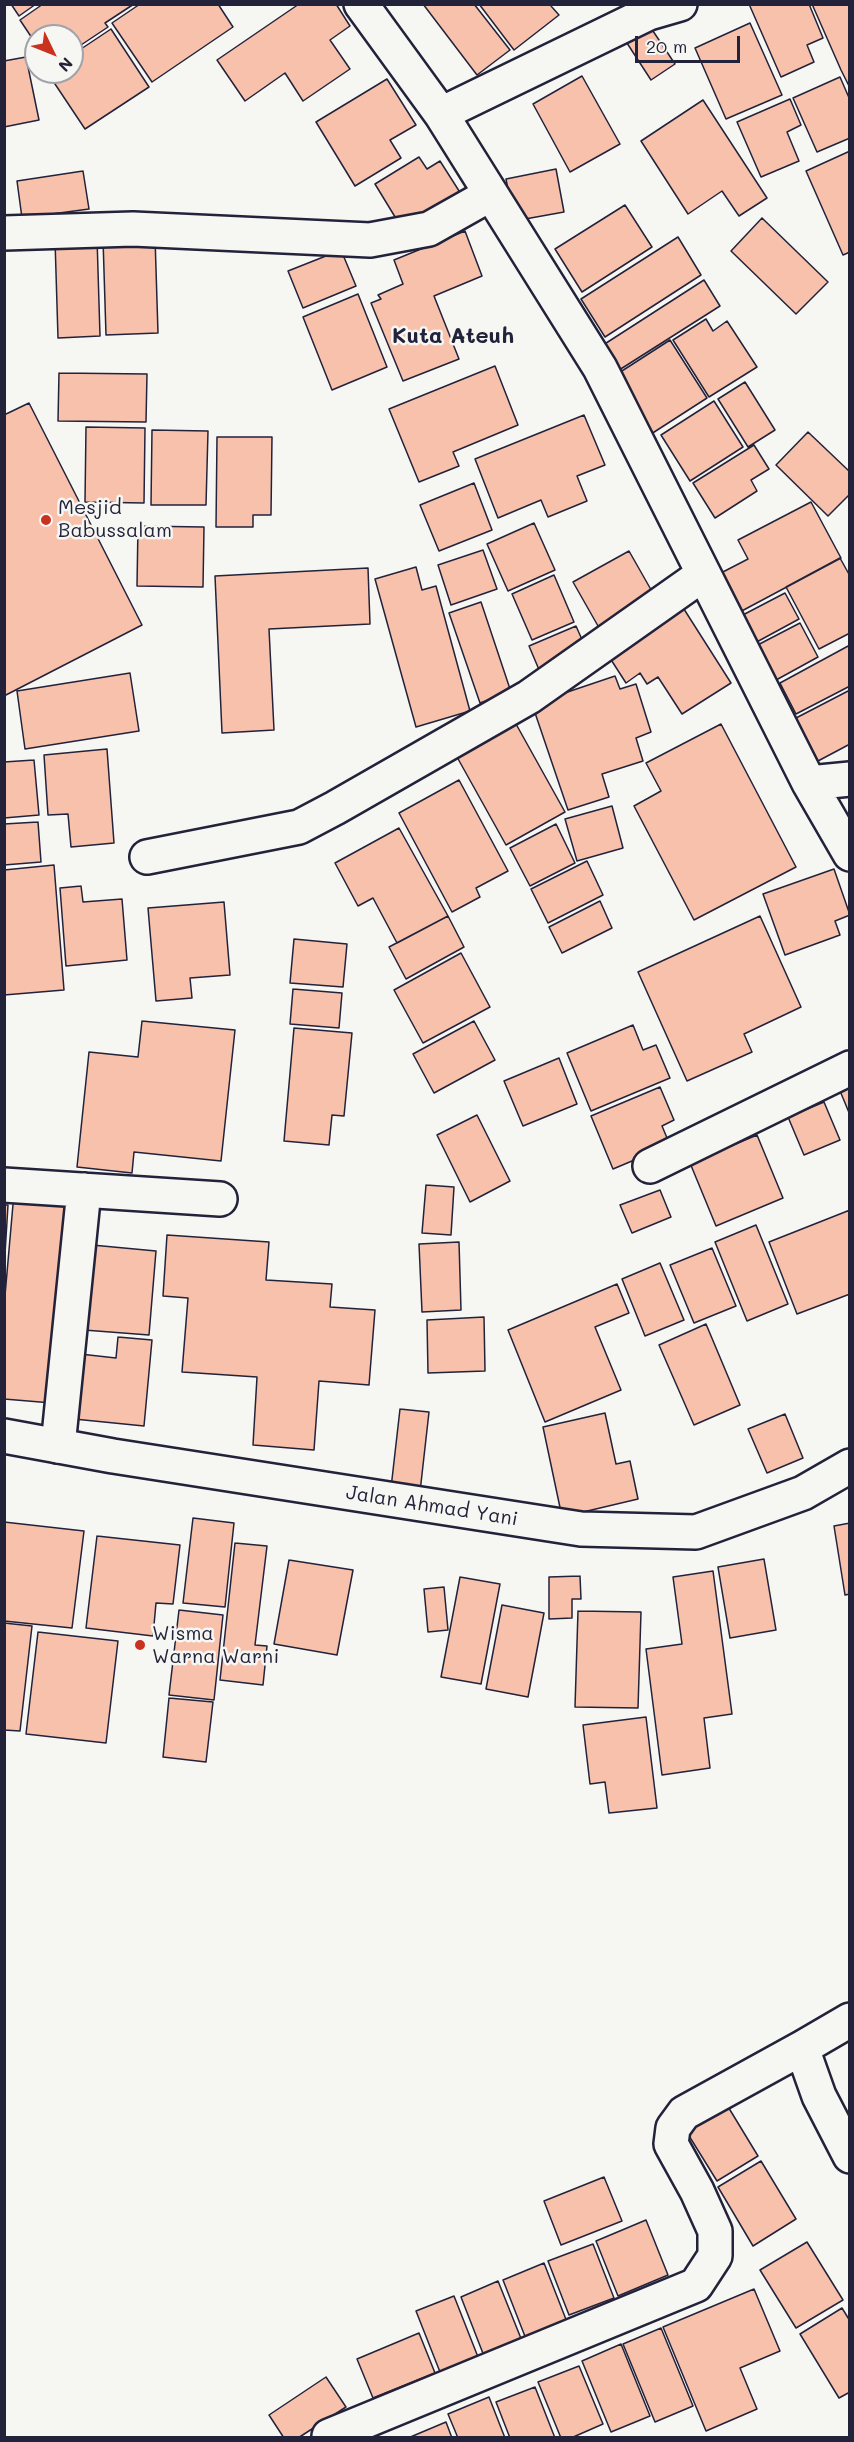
<!DOCTYPE html>
<style>
body{margin:0}
#map{position:relative;width:854px;height:2442px;overflow:hidden;background:#f6f6f2;font-family:Mali,sans-serif}
canvas{display:block}
.frame{position:absolute;inset:0;border:6px solid #22223b;pointer-events:none}
.north{position:absolute;left:24px;top:24px;width:60px;height:60px;box-sizing:border-box;background:#f6f6f2;border:2px solid #a1a1a9;border-radius:50%;rotate:133deg;font-size:16px;font-weight:700;line-height:24px;text-align:center;color:#22223b}
.north::after{content:'';display:block;margin:auto;width:21px;height:27px;background:#c8321e;clip-path:polygon(50% 0,100% 100%,50% 72%,0 100%)}
.scale{position:absolute;left:635px;top:36px;width:105px;height:27px;box-sizing:border-box;border:3px solid #22223b;border-top:0;padding-left:8px;font-size:18px;line-height:21px;white-space:nowrap;color:#22223b;-webkit-text-stroke:4px #f6f6f2;paint-order:stroke}
</style>
<div id="map">
<canvas width="854" height="2442"></canvas>
<div class="frame"></div>
<div class="north">N</div>
<div class="scale">20 m</div>
</div>
<script>
const ctx = document.querySelector('canvas').getContext('2d');
ctx.lineJoin = 'round';
function fillPath(path, color) { ctx.fillStyle = color; ctx.fill(path, 'evenodd'); }
const toPath = rows => new Path2D(rows.map(r => 'M' + r).join(''));
function stroke(path, color, width, dash) { ctx.strokeStyle = color; ctx.lineWidth = width; ctx.lineCap = dash ? 'butt' : 'round'; ctx.setLineDash(dash || []); ctx.stroke(path); }
function write(font, color, halo, rows, align = 'center') {
  ctx.font = font + ' Mali,sans-serif'; ctx.lineWidth = 5; ctx.setLineDash([]); ctx.textBaseline = 'middle'; ctx.strokeStyle = halo; ctx.fillStyle = color; for (const [text, x, y, turn = 0] of rows) {
    ctx.save(); ctx.translate(x, y); ctx.rotate((+turn || 0) * Math.PI / 180); ctx.textAlign = isNaN(turn) ? turn : align; if (halo) ctx.strokeText(text, 0, 0); ctx.fillText(text, 0, 0); ctx.restore();
  }
}
const building = toPath([
 [11,4,36,4,19,16,11,4],
 [43,4,134,4,105,23,108,27,72,51,72,36,36,36,36,44,20,20,43,4],
 [140,4,218,4,233,27,152,82,112,23,140,4],
 [299,4,336,4,350,26,330,40,350,69,303,101,285,73,245,101,217,60,299,4],
 [423,4,474,4,510,50,477,75,423,4],
 [479,4,553,4,551,6,559,15,514,50,479,4],
 [749,4,809,4,823,38,807,45,814,62,781,77,749,4],
 [812,4,850,4,850,88,841,70,812,4],
 [750,23,782,95,726,119,695,48,750,23],
 [649,25,675,64,651,80,625,40,649,25],
 [111,29,149,87,85,129,47,72,72,72,72,55,111,29],
 [26,57,39,120,4,127,4,61,26,57],
 [582,76,620,144,570,172,533,104,582,76],
 [840,77,850,100,850,138,817,152,793,98,840,77],
 [387,79,416,125,390,140,401,158,355,186,316,122,387,79],
 [790,99,801,125,787,132,799,161,761,177,737,122,790,99],
 [703,100,767,198,739,216,722,191,688,214,641,141,703,100],
 [850,151,850,252,843,255,806,171,850,151],
 [419,157,427,169,440,161,461,194,403,230,375,184,419,157],
 [556,169,564,212,514,221,506,179,556,169],
 [83,171,89,209,22,218,17,181,83,171],
 [625,205,652,247,582,292,555,249,625,205],
 [762,218,828,282,796,314,731,251,762,218],
 [465,231,482,276,434,296,459,359,403,381,371,303,381,299,378,295,403,284,394,260,465,231],
 [155,237,158,333,106,335,103,239,155,237],
 [678,237,701,275,605,337,581,299,678,237],
 [97,238,100,336,58,338,55,240,97,238],
 [341,250,356,286,303,308,288,271,341,250],
 [704,280,720,306,616,372,600,347,704,280],
 [358,294,387,367,332,390,303,317,358,294],
 [706,319,713,331,727,321,757,367,709,397,673,340,706,319],
 [670,340,707,398,648,436,611,378,670,340],
 [495,366,518,425,453,452,459,466,419,482,389,409,495,366],
 [59,373,147,374,146,422,58,421,59,373],
 [745,382,775,430,748,447,718,399,745,382],
 [714,401,743,447,690,481,661,435,714,401],
 [29,403,142,625,4,696,4,415,29,403],
 [584,415,605,465,577,476,587,501,548,517,541,500,498,518,475,459,584,415],
 [86,427,145,428,144,503,85,502,86,427],
 [152,430,208,431,206,505,151,505,152,430],
 [808,432,850,472,850,494,828,516,776,465,808,432],
 [217,437,272,437,271,515,253,515,253,527,216,527,217,437],
 [754,445,769,469,751,480,757,491,715,518,693,483,754,445],
 [474,483,492,530,439,551,420,505,474,483],
 [811,502,841,558,738,613,719,574,748,559,738,540,811,502],
 [534,523,555,570,508,591,487,544,534,523],
 [138,526,204,527,203,587,137,586,138,526],
 [483,550,497,589,451,605,438,565,483,550],
 [629,551,658,602,602,633,573,582,629,551],
 [840,558,850,576,850,633,819,649,786,587,840,558],
 [416,567,422,590,436,586,470,711,416,727,375,579,416,567],
 [368,568,370,624,269,629,274,730,222,733,215,576,368,568],
 [554,575,574,622,532,640,512,594,554,575],
 [785,593,799,619,753,644,739,617,785,593],
 [481,602,511,692,480,703,449,613,481,602],
 [682,606,731,683,682,714,658,677,647,684,640,673,626,683,608,655,682,606],
 [800,623,818,657,767,685,748,650,800,623],
 [576,626,587,651,540,672,529,646,576,626],
 [850,645,850,686,796,714,780,683,850,645],
 [130,673,139,731,25,749,17,691,130,673],
 [615,676,620,689,636,684,651,732,636,738,643,761,602,774,609,797,568,810,532,704,615,676],
 [850,690,850,744,818,761,796,718,850,690],
 [511,715,565,812,506,845,452,748,511,715],
 [721,724,796,867,694,920,634,806,661,791,646,763,721,724],
 [107,749,114,843,71,847,68,814,48,815,44,755,107,749],
 [34,760,39,815,4,818,4,762,34,760],
 [459,780,508,871,476,888,480,897,452,912,399,813,459,780],
 [612,806,623,848,577,861,565,819,612,806],
 [38,822,41,862,4,865,4,824,38,822],
 [556,824,575,863,530,886,510,848,556,824],
 [399,828,448,916,397,943,373,898,358,906,335,863,399,828],
 [587,861,603,895,548,923,531,889,587,861],
 [54,865,64,990,4,995,4,870,54,865],
 [834,869,850,915,835,921,840,935,785,955,763,894,834,869],
 [81,886,83,902,122,899,127,960,66,966,60,888,81,886],
 [600,901,612,928,562,953,549,927,600,901],
 [224,902,230,975,190,978,192,998,156,1001,148,908,224,902],
 [448,916,464,947,406,979,389,947,448,916],
 [760,916,801,1007,744,1034,752,1052,687,1081,638,972,760,916],
 [294,939,347,944,343,987,290,983,294,939],
 [461,953,490,1007,423,1043,394,990,461,953],
 [293,989,342,993,339,1028,290,1024,293,989],
 [142,1021,235,1030,221,1161,134,1152,132,1173,77,1167,89,1052,138,1057,142,1021],
 [474,1021,495,1060,434,1093,413,1054,474,1021],
 [633,1025,643,1050,656,1045,670,1078,591,1111,567,1053,633,1025],
 [294,1028,352,1033,344,1116,332,1115,329,1145,284,1141,294,1028],
 [559,1058,577,1104,523,1126,504,1081,559,1058],
 [850,1081,850,1115,838,1086,850,1081],
 [660,1087,674,1120,662,1126,670,1145,613,1169,591,1116,660,1087],
 [824,1102,840,1140,804,1155,788,1117,824,1102],
 [477,1115,510,1181,470,1202,437,1135,477,1115],
 [757,1135,783,1198,716,1226,690,1163,757,1135],
 [426,1185,454,1187,451,1235,422,1233,426,1185],
 [660,1190,671,1217,632,1233,620,1205,660,1190],
 [14,1193,69,1197,52,1403,4,1399,4,1307,14,1193],
 [4,1205,8,1205,5,1254,4,1254,4,1205],
 [850,1210,850,1294,797,1314,769,1242,850,1210],
 [756,1225,788,1304,747,1321,715,1242,756,1225],
 [167,1235,269,1242,266,1280,332,1284,330,1307,375,1310,369,1385,319,1381,314,1450,253,1445,257,1377,182,1372,188,1298,163,1296,167,1235],
 [459,1242,461,1310,422,1312,419,1244,459,1242],
 [92,1245,156,1251,149,1335,84,1330,92,1245],
 [712,1248,736,1306,694,1323,670,1265,712,1248],
 [660,1263,684,1320,645,1336,622,1279,660,1263],
 [617,1284,629,1313,595,1327,621,1390,545,1422,508,1330,617,1284],
 [484,1317,485,1371,428,1373,427,1320,484,1317],
 [706,1324,740,1405,694,1425,659,1345,706,1324],
 [118,1337,152,1340,144,1426,74,1419,80,1354,116,1358,118,1337],
 [400,1409,429,1412,420,1492,391,1488,400,1409],
 [605,1413,616,1464,630,1461,638,1499,562,1517,543,1427,605,1413],
 [785,1414,803,1458,767,1473,748,1429,785,1414],
 [193,1518,234,1523,225,1607,183,1603,193,1518],
 [4,1522,84,1531,72,1628,4,1621,4,1522],
 [850,1523,850,1594,845,1595,834,1526,850,1523],
 [97,1536,180,1545,173,1604,156,1603,153,1636,86,1628,97,1536],
 [235,1543,267,1546,255,1645,267,1646,263,1685,220,1680,235,1543],
 [764,1559,776,1630,730,1638,718,1567,764,1559],
 [289,1560,353,1570,337,1655,274,1644,289,1560],
 [713,1571,732,1714,704,1718,710,1768,662,1775,646,1649,682,1644,673,1577,713,1571],
 [580,1576,581,1599,572,1599,572,1618,549,1619,549,1577,580,1576],
 [460,1577,500,1584,481,1684,441,1677,460,1577],
 [444,1587,448,1630,428,1632,424,1589,444,1587],
 [502,1605,544,1613,528,1697,486,1689,502,1605],
 [179,1610,223,1615,214,1700,169,1695,179,1610],
 [578,1611,641,1612,638,1708,575,1707,578,1611],
 [4,1623,32,1626,20,1731,4,1730,4,1623],
 [38,1632,118,1641,106,1743,26,1734,38,1632],
 [169,1698,213,1702,206,1762,163,1757,169,1698],
 [646,1717,657,1808,609,1813,605,1782,590,1784,583,1725,646,1717],
 [727,2105,758,2156,717,2181,686,2131,727,2105],
 [761,2161,796,2219,753,2246,718,2187,761,2161],
 [604,2177,622,2221,561,2245,544,2201,604,2177],
 [646,2220,668,2275,618,2296,596,2241,646,2220],
 [807,2242,843,2300,796,2328,760,2270,807,2242],
 [593,2244,614,2298,569,2315,548,2261,593,2244],
 [544,2263,567,2322,526,2339,503,2280,544,2263],
 [498,2281,522,2341,484,2356,461,2297,498,2281],
 [754,2289,780,2351,740,2368,757,2409,706,2431,663,2327,754,2289],
 [454,2296,478,2357,440,2372,416,2311,454,2296],
 [842,2308,850,2321,850,2392,839,2398,800,2334,842,2308],
 [661,2328,693,2406,655,2422,623,2344,661,2328],
 [419,2333,435,2373,373,2398,357,2359,419,2333],
 [621,2344,650,2416,611,2432,582,2361,621,2344],
 [579,2366,603,2424,571,2438,561,2438,538,2382,579,2366],
 [326,2377,346,2407,298,2438,284,2438,269,2415,326,2377],
 [535,2387,555,2438,510,2438,496,2402,535,2387],
 [489,2397,505,2438,458,2438,448,2414,489,2397],
 [446,2422,452,2438,408,2438,446,2422]
]);
fillPath(building, '#f8c1ab');
stroke(building, '#22223b', 1.5);
const street = toPath([
 [361,4,441,114,649,13,680,4],
 [441,114,600,368,809,783,850,854],
 [4,233,133,229,370,240,429,229,491,194],
 [809,783,850,779],
 [147,857,299,827,335,808,529,697,702,575],
 [650,1166,850,1068],
 [4,1185,220,1199],
 [58,1446,84,1190],
 [850,2020,802,2048,819,2096,850,2156],
 [329,2436,696,2285,715,2256,715,2231,697,2191,671,2144,673,2128,684,2113,802,2048]
]);
const secondary = toPath([
 [4,1436,113,1456,581,1529,696,1532,803,1493,850,1466]
]);
stroke(street, '#22223b', 38);
stroke(secondary, '#22223b', 38);
stroke(street, '#f6f6f2', 33);
stroke(secondary, '#f6f6f2', 33);
for (const [x, y, r, color] of [
 [46,520,6,"#c8321e"],
 [140,1645,6,"#c8321e"]
]) { const dot = new Path2D(); dot.arc(x, y, r, 0, 2 * Math.PI); ctx.fillStyle = color; ctx.fill(dot); stroke(dot, '#f6f6f2', 2); }
write('20px', '#22223b', '#f6f6f2', [
 ["Mesjid",58,508],
 ["Babussalam",58,531],
 ["Wisma",152,1634],
 ["Warna Warni",152,1657]
], 'left');
write('20px', '#22223b', '#f6f6f2', [
 ["Jalan Ahmad Yani",432,1506,9]
]);
write('bold 22px', '#22223b', '#f6f6f2', [
 ["Kuta Ateuh",453,336]
]);
</script>
